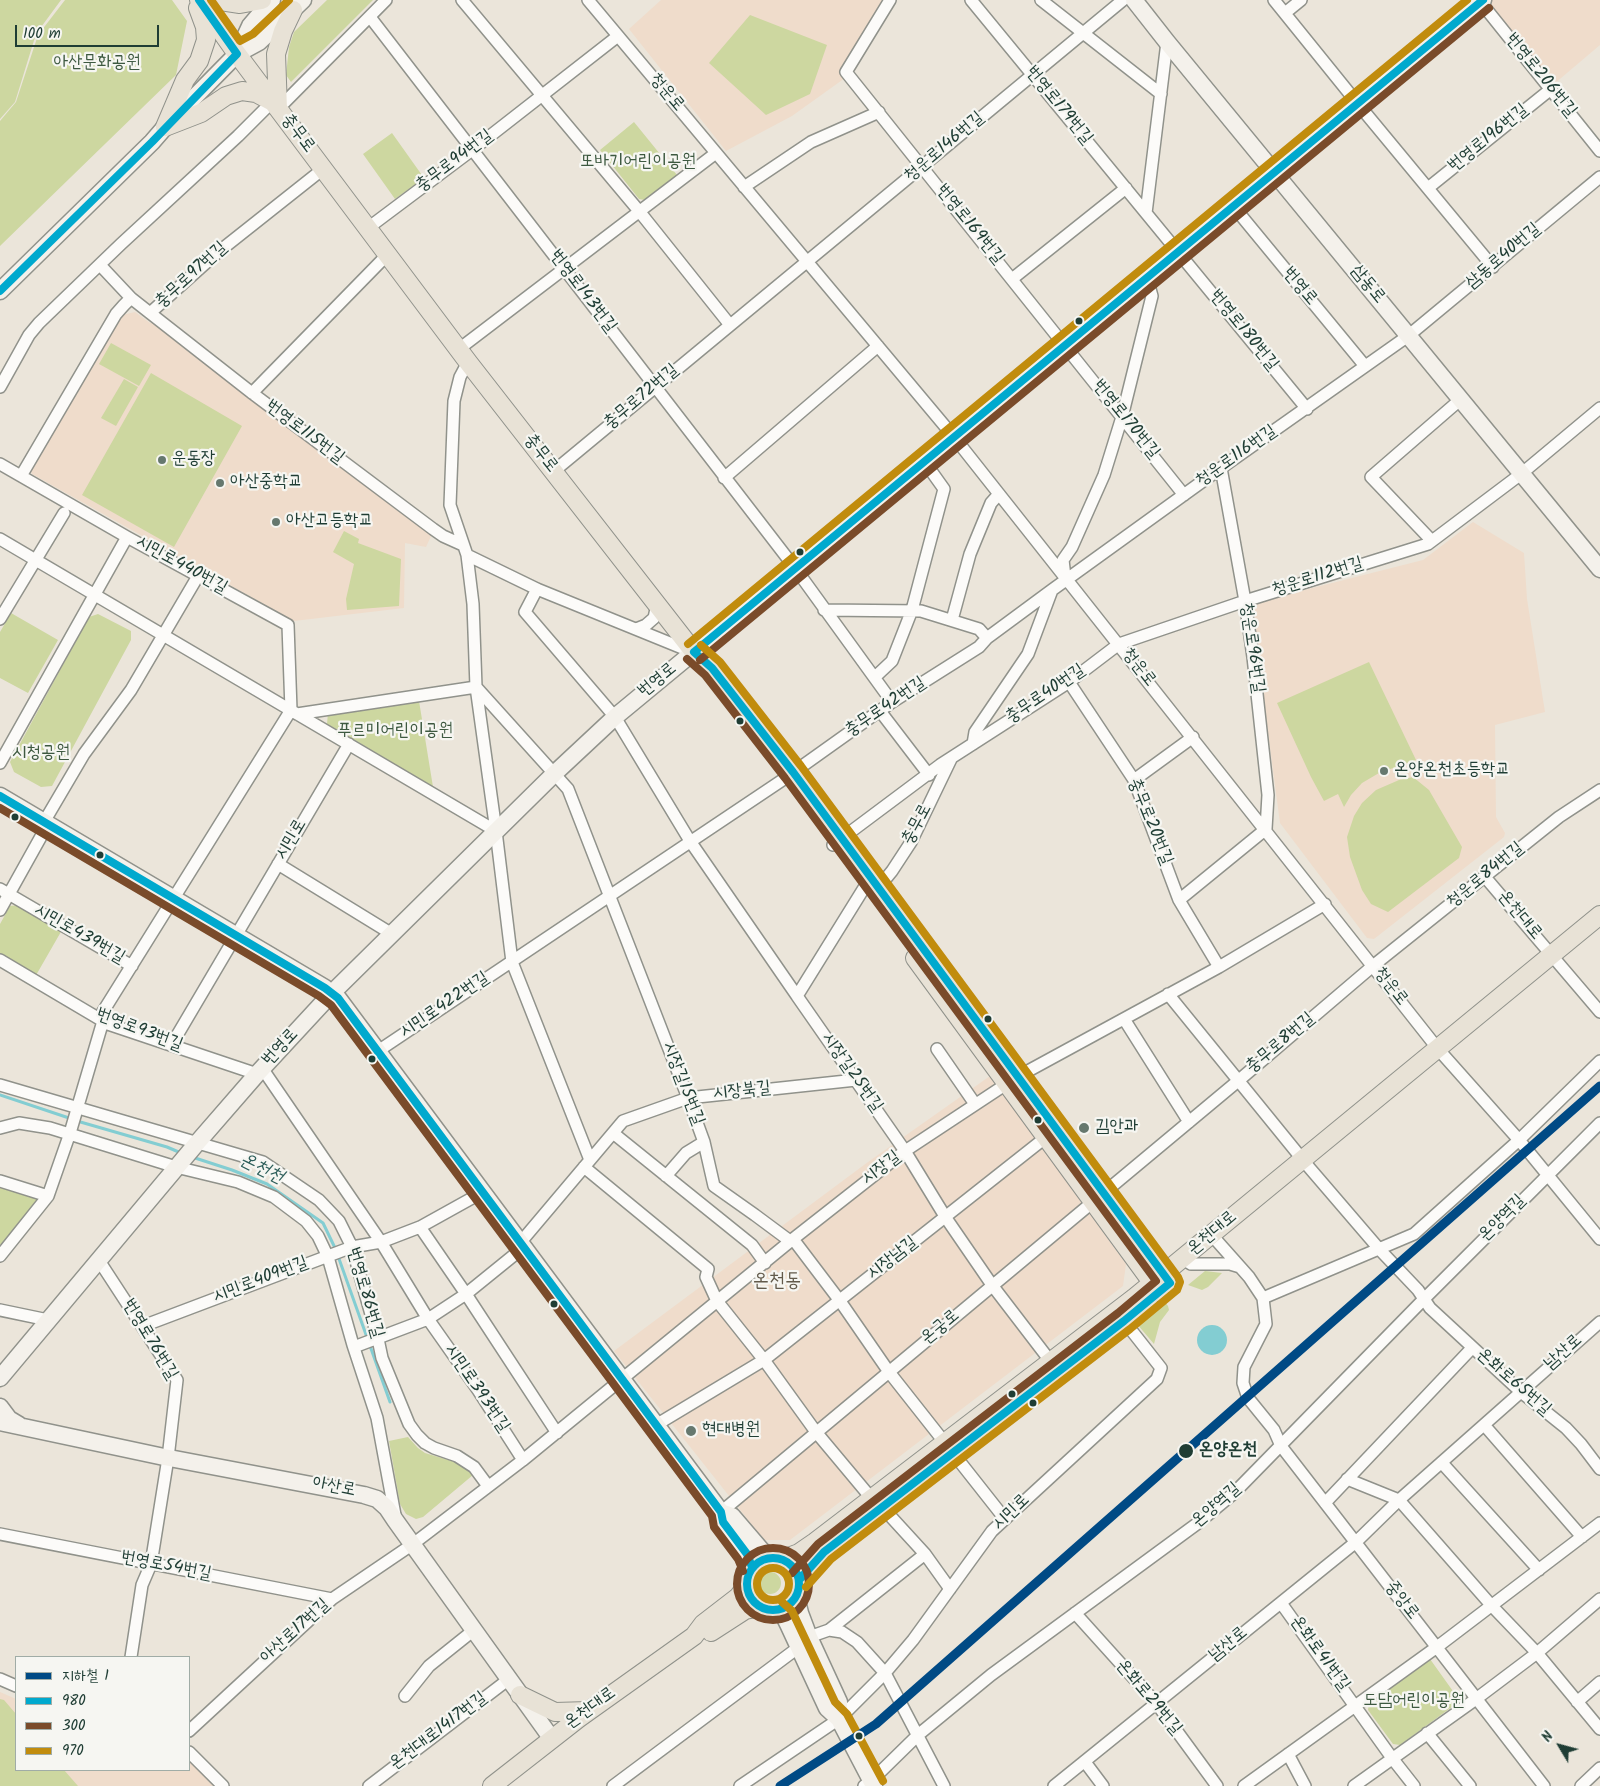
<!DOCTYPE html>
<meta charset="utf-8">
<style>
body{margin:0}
#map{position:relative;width:1600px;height:1786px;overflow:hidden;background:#ebe5da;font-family:Kalam,"Poor Story",sans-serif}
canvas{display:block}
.legend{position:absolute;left:15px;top:1656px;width:175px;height:115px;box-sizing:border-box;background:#f6f6f2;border:1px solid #a0aca6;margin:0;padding:6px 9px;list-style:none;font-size:15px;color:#1f3d34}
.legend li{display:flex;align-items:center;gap:10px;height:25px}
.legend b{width:25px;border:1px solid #a0aca6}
.north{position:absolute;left:1535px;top:1721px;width:50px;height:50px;-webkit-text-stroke:4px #f6f6f2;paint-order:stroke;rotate:307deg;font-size:14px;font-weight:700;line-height:20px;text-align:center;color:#1f3d34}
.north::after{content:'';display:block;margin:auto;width:18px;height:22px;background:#1f3d34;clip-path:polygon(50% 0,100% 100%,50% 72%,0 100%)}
.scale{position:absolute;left:15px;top:25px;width:144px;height:22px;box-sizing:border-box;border:2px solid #1f3d34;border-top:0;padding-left:6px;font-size:15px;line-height:18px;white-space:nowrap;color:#1f3d34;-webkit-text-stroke:4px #f6f6f2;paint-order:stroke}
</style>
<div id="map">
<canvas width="1600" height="1786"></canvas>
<ul class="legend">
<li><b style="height:6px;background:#004a85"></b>지하철 1</li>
<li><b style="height:6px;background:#00a9ce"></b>980</li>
<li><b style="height:6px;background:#7a4b2a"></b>300</li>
<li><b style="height:6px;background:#c18c0d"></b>970</li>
</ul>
<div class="north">N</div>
<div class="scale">100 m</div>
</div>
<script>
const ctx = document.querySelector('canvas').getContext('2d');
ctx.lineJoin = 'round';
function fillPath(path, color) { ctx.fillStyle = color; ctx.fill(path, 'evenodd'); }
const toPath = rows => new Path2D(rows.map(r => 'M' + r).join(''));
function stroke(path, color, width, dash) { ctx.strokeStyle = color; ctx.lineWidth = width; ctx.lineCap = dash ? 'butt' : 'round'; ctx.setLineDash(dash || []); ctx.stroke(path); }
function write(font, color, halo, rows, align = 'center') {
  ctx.font = font + ' Kalam,"Poor Story",sans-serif'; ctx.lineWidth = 4.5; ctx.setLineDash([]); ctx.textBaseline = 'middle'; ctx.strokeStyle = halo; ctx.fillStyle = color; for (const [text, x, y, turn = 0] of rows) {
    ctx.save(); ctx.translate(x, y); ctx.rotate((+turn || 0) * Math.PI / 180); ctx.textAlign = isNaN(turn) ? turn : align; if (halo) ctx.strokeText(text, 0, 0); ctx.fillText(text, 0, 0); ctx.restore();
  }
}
fillPath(toPath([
 [661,0,885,0,845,78,792,116,726,151,629,29],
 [1483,0,1600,0,1600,45,1554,84],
 [135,312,150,323,158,323,432,534,426,547,405,543,404,608,294,621,32,474,30,470,122,315],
 [1473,522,1524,553,1527,599,1545,712,1495,725,1496,817,1505,833,1504,837,1374,939,1367,938,1280,823,1252,612,1257,602,1423,560],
 [990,1076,1126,1264,1123,1286,790,1540,764,1540,614,1351,868,1162],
 [0,1692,16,1699,16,1770,189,1770,189,1758,216,1786,0,1786]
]), '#efdccb');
fillPath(toPath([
 [0,0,61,0,36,34,15,102,0,119],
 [65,0,172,0,187,21,176,75,0,246,0,121,16,102,38,35],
 [327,0,373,0,291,82,286,75,289,47,294,32],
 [750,15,827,45,810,94,766,115,709,63],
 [634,122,677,175,645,200,639,199,600,150],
 [392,133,424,178,395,199,363,154],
 [111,343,151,365,139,386,99,364],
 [151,373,242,426,174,547,82,495],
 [124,379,138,387,116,426,101,418],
 [344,531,359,539,358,543,401,559,399,606,347,610,346,599,354,564,333,552],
 [11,613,58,640,28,693,0,678,0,632],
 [98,614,131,631,131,640,52,786,41,787,14,772,10,762,89,617],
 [1369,662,1416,760,1379,773,1362,783,1351,795,1344,807,1338,794,1324,801,1311,777,1277,703],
 [419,701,433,787,327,724,328,713],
 [1413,777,1429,790,1462,847,1459,858,1388,912,1371,904,1362,890,1350,857,1347,837,1354,816,1362,803,1376,790,1399,780],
 [18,905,62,930,35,977,0,956,0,924,10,906],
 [0,1186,39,1196,41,1202,5,1245,0,1244],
 [1205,1271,1222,1273,1208,1287,1202,1290,1188,1285],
 [1165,1302,1168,1306,1169,1310,1160,1322,1154,1344,1137,1324],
 [408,1437,418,1448,425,1453,455,1462,466,1468,473,1475,423,1517,416,1519,406,1514,400,1504,389,1441],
 '759 1583a11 11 0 1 1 22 0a11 11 0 1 1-22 0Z',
 [1430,1659,1460,1701,1400,1745,1393,1744,1368,1710,1369,1703],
 [0,1699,4,1700,16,1714,16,1770,64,1770,78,1786,0,1786]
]), '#cdd7a0');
fillPath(toPath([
 '1197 1340a15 15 0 1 1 30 0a15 15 0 1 1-30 0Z'
]), '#83cdd2');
stroke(toPath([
 [0,1095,72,1119],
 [77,1121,167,1147,181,1153],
 [192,1157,232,1170,267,1184,323,1223,336,1250],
 [338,1256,390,1402]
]), '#83cdd2', 3);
const street = toPath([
 [462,0,639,211,730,325],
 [588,0,954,437,1438,1049,1519,1140,1600,1239],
 [890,0,846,72,1184,495],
 [971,0,1307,409],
 [1041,0,1161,94],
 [1274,0,1358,104,1493,267],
 [1479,0,1600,151],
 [1285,13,1301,0],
 [370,17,795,568,892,702],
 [278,109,386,0],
 [744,187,811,142,879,112],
 [1428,188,1551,89],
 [1234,207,1365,366],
 [1146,213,1167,42],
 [368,228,472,150,618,36],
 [100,265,131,298],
 [1012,279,1126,188],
 [150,313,252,393,433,529,443,536,463,545],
 [459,349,716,153],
 [468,362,460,377,454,401,450,505,467,555,473,604,476,687,496,831,512,962,590,1160],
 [0,387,29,335,39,323,121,244,238,136,273,101],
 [252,393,388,254],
 [0,464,127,537,288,625,291,710,99,1018],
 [554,471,1123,0],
 [21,476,116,314,124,305,131,298,150,313,217,253,323,169],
 [724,478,878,346],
 [0,539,496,831],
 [1432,541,1371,477,1461,399],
 [467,555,537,589,692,652],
 [1065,577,1063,560,1072,547,1104,475,1122,417,1152,296,1147,278],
 [537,589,525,612,615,717,690,841,797,996,864,888],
 [824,610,921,611,979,629,987,638],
 [0,619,64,513],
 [952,620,970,554,991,503,999,494],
 [636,629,646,625,654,618,656,609,654,603],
 [875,677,892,661,912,610,944,489,924,461],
 [1069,682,1134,780,1179,900,1219,967],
 [476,687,568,789,688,1098,704,1142,714,1186,755,1215,790,1241],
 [880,711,929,775],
 [297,714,476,687],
 [973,744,975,732,1028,654,1052,590],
 [0,763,127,537],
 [1134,780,1193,737],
 [44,822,84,754,131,690,198,576],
 [833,845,940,765,1069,682,1119,644,1245,601,1428,544,1521,474,1600,408],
 [278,864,392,934],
 [1485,877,1600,1012],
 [878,888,892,871,911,842,951,759],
 [0,889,132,966],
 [1179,900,1266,829,1268,795,1253,657,1245,601,1221,468],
 [0,910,48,824],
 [0,960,108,1024,257,1074],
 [1168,994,1307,1165,1380,1250,1418,1290,1430,1308,1521,1392,1566,1428,1581,1444,1600,1469],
 [797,996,905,1151,946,1218,992,1285,1051,1362],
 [1124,1019,1189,1122],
 [172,1044,349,744],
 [937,1049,975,1104],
 [378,1051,784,779,892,702,979,647,987,638,1052,590,1221,468,1408,336,1600,177],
 [262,1068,381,1242,428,1319,478,1390,523,1460],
 [0,1085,263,1162,319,1200,339,1221,352,1247,378,1339,382,1358,409,1424,417,1435,425,1443,434,1448,457,1456,474,1467,488,1486],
 [0,1128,19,1123,50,1128,176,1167,238,1182,274,1197,306,1221,318,1236,328,1257,353,1345,377,1418,395,1515],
 [613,1133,752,1245,765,1263],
 [584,1167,708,1269,706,1277,717,1301,764,1360,816,1432,872,1499],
 [666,1176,686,1153,704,1142],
 [0,1181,48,1196],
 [420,1227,466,1294,557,1433],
 [793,1239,840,1301,889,1372,1005,1519],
 [1217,1241,1249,1277,1263,1298,1266,1324,1244,1367,1243,1383,1248,1398,1274,1430,1281,1446,1544,1786],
 [520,1243,623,1121,688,1098,856,1080],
 [0,1256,48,1196,70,1133,103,1021],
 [98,1259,177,1380,168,1458,151,1564,142,1585,131,1657],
 [1183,1259,1191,1264,1230,1264,1240,1267],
 [1263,1298,1414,1234,1519,1140,1600,1061],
 [0,1310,48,1320],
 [143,1326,352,1247,381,1242,420,1227,483,1192],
 [354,1347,428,1319,466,1294,524,1247],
 [656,1425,764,1360,1045,1138],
 [1485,1426,1582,1537],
 [1442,1463,1539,1570],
 [1347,1479,1399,1500,1491,1605,1537,1653,1600,1729],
 [1325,1503,1472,1348],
 [882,1507,925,1554,950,1589],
 [721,1512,1238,1081,1374,965,1559,817,1600,790],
 [0,1534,332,1599],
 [1281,1603,1392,1758,1414,1786],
 [1075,1613,1157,1704,1217,1786],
 [829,1630,842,1632,857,1642,885,1673,944,1786],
 [809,1637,829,1630,925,1554],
 [0,1679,16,1686],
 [405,1696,429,1666,474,1630],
 [1577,1702,1600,1682],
 [189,1731,332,1599,413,1544,523,1460,793,1239,905,1151,1017,1077,1219,967,1325,904],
 [1427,1733,1470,1786],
 [189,1752,223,1786],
 [1288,1754,1305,1786],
 [1085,1762,1103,1786],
 [369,1786,509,1679],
 [613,1786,799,1647],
 [740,1786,839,1719,885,1673,913,1640,992,1531,1157,1379,1161,1368,1124,1321],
 [864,1786,871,1781,918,1735,991,1675,1198,1523,1234,1493,1424,1299,1600,1123],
 [1054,1786,1356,1542,1399,1500,1600,1322],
 [1244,1786,1437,1647,1600,1523],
 [1354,1786,1476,1699,1537,1653,1600,1599],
 [1581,1786,1600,1768]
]);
const secondary = toPath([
 [1134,0,1167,42,1600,569],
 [237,54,250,26,272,0],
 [0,291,152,142,165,127,237,54,259,42,303,0],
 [0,796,325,988,338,998,721,1512,723,1522,747,1554,752,1567],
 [0,1378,197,1143,257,1074,332,993,555,773,615,717,939,449,969,426,1483,0],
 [0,1407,9,1419,19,1425],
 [0,1422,164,1457,364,1495,377,1499,387,1508,395,1520,552,1739],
 [721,1512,732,1516,762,1551,772,1557],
 [796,1597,800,1613,809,1637,839,1702,839,1719],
 [776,1610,784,1616,788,1624,827,1708,839,1719,874,1786]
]);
const primary = toPath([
 [199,0,237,54,468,362,694,652,712,668,793,772,1094,1182,1170,1283],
 [214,0,240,4,262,0],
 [278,109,276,54,283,31,293,10],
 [165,127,185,80,199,61,206,40,205,27,198,8],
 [165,127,201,113,226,96,242,91,256,93,271,101],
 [915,958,1159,1292],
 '747 1584a26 26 0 1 1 52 0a26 26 0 1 1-52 0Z',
 [783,1559,799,1553,815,1542,1134,1298,1600,915],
 [799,1580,824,1552,1148,1302],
 [711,1632,745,1610,761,1607],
 [520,1695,555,1712,588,1711],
 [492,1786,579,1718,694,1636,703,1624,738,1597,747,1585]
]);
stroke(street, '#90928b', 14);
stroke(secondary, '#90928b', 19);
stroke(primary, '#90928b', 20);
stroke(street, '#fcfbf9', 11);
stroke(secondary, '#f4f1eb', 16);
stroke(primary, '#e8e2d6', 18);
stroke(toPath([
 [0,291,152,142,237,54,199,0],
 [694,652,712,668,793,772,1170,1283,1124,1321,824,1552,799,1580],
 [694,652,1483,0],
 [0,796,325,988,338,998,721,1512,723,1522,747,1554,752,1567],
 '747 1584a26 26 0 1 1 52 0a26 26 0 1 1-52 0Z'
]), '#00a9ce', 8);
stroke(toPath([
 [687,659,705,675,785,778,1156,1281,1118,1313,818,1544,792,1573],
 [700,660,1489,8],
 [0,808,319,996,331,1005,712,1516,714,1527,738,1559,743,1571],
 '737 1584a36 36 0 1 1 72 0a36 36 0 1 1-72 0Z'
]), '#7a4b2a', 8);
stroke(toPath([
 [211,0,240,41,253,34,289,0],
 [688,644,1467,0],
 [701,645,720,662,801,766,1178,1277,1180,1282,1177,1290,1130,1329,831,1559,806,1587],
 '757 1584a16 16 0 1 1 32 0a16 16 0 1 1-32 0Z',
 [782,1602,792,1611,835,1702,847,1714,883,1781]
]), '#c18c0d', 8);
stroke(toPath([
 [780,1786,876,1724,1600,1086]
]), '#004a85', 9);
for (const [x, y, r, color] of [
 [1079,321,4.5,"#1f3d34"],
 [162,460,5,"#66786e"],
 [220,483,5,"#66786e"],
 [276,522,5,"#66786e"],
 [800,552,4.5,"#1f3d34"],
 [740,721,4.5,"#1f3d34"],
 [1384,771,5,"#66786e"],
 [15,817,4.5,"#1f3d34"],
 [100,855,4.5,"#1f3d34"],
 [988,1019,4.5,"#1f3d34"],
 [372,1059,4.5,"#1f3d34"],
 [1038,1120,4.5,"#1f3d34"],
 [1084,1128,6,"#66786e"],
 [554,1304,4.5,"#1f3d34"],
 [1012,1394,4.5,"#1f3d34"],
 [1033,1403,4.5,"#1f3d34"],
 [691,1431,6,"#66786e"],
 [1186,1451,8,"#1f3d34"],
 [859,1736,4.5,"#1f3d34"]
]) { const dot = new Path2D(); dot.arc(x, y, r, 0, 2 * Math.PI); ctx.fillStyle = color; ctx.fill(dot); stroke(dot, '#f6f6f2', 2); }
write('18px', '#3d5940', '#f6f6f2', [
 ["아산문화공원",97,64],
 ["또바기어린이공원",638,163],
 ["푸르미어린이공원",395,732],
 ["시청공원",41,754],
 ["도담어린이공원",1414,1702]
]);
write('18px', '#1f3d34', '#f6f6f2', [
 ["번영로206번길",1540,76,51],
 ["청운로",666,93,50],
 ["번영로179번길",1058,106,51],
 ["충무로",297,134,53],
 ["번영로196번길",1489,139,-39],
 ["청운로146번길",945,148,-40],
 ["충무로94번길",455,162,-37],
 ["번영로169번길",969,225,51],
 ["삼동로40번길",1504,257,-40],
 ["충무로97번길",192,276,-42],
 ["삼동로",1367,285,51],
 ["번영로",1299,287,50],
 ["번영로143번길",582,292,53],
 ["번영로180번길",1243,331,51],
 ["충무로72번길",642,398,-40],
 ["번영로170번길",1125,420,51],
 ["번영로115번길",304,433,37],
 ["충무로",540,454,52],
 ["청운로116번길",1237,457,-35],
 ["시민로440번길",181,566,29],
 ["청운로112번길",1318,578,-17],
 ["청운로96번길",1251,648,82],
 ["청운로",1138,668,52],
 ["번영로",658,681,-39],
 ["충무로40번길",1046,695,-34],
 ["충무로42번길",886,708,-34],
 ["충무로20번길",1149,822,68],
 ["충무로",918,825,-62],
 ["시민로",292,840,-59],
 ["청운로84번길",1486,876,-39],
 ["온천대로",1519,916,50],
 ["시민로439번길",79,935,30],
 ["청운로",1390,987,52],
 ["시민로422번길",445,1006,-34],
 ["번영로93번길",139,1031,21],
 ["충무로8번길",1281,1044,-40],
 ["번영로",281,1048,-47],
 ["시장길25번길",851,1073,55],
 ["시장길15번길",682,1084,69],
 ["시장북길",742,1092,-6],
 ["시장길",882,1169,-37],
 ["온양역길",1503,1219,-45],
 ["온천대로",1213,1234,-40],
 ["시장남길",893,1259,-38],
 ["시민로409번길",261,1281,-21],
 ["번영로86번길",364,1293,74],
 ["온궁로",941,1328,-40],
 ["번영로76번길",149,1340,59],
 ["남산로",1564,1353,-42],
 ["온화로65번길",1513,1383,41],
 ["시민로393번길",476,1389,56],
 ["아산로",334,1488,11],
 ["온양역길",1217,1506,-41],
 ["시민로",1012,1513,-44],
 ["번영로54번길",166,1567,11],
 ["중앙로",1401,1601,52],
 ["아산로17번길",296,1632,-42],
 ["남산로",1229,1645,-39],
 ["온화로41번길",1319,1654,54],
 ["온화로29번길",1148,1698,50],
 ["온천대로",591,1709,-36],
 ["온천대로1417번길",439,1732,-37]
]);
write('18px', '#1f3d34', '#f6f6f2', [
 ["운동장",172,460],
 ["아산중학교",230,483],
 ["아산고등학교",286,522],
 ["온양온천초등학교",1394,771],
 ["김안과",1095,1128],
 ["현대병원",702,1431]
], 'left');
write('bold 18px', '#1f3d34', '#f6f6f2', [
 ["온양온천",1199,1451]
], 'left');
write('italic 19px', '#2d5e5a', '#f6f6f2', [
 ["온천천",261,1170,26]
]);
write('20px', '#625a4b', '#f6f6f2', [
 ["온천동",777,1283]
]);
</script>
